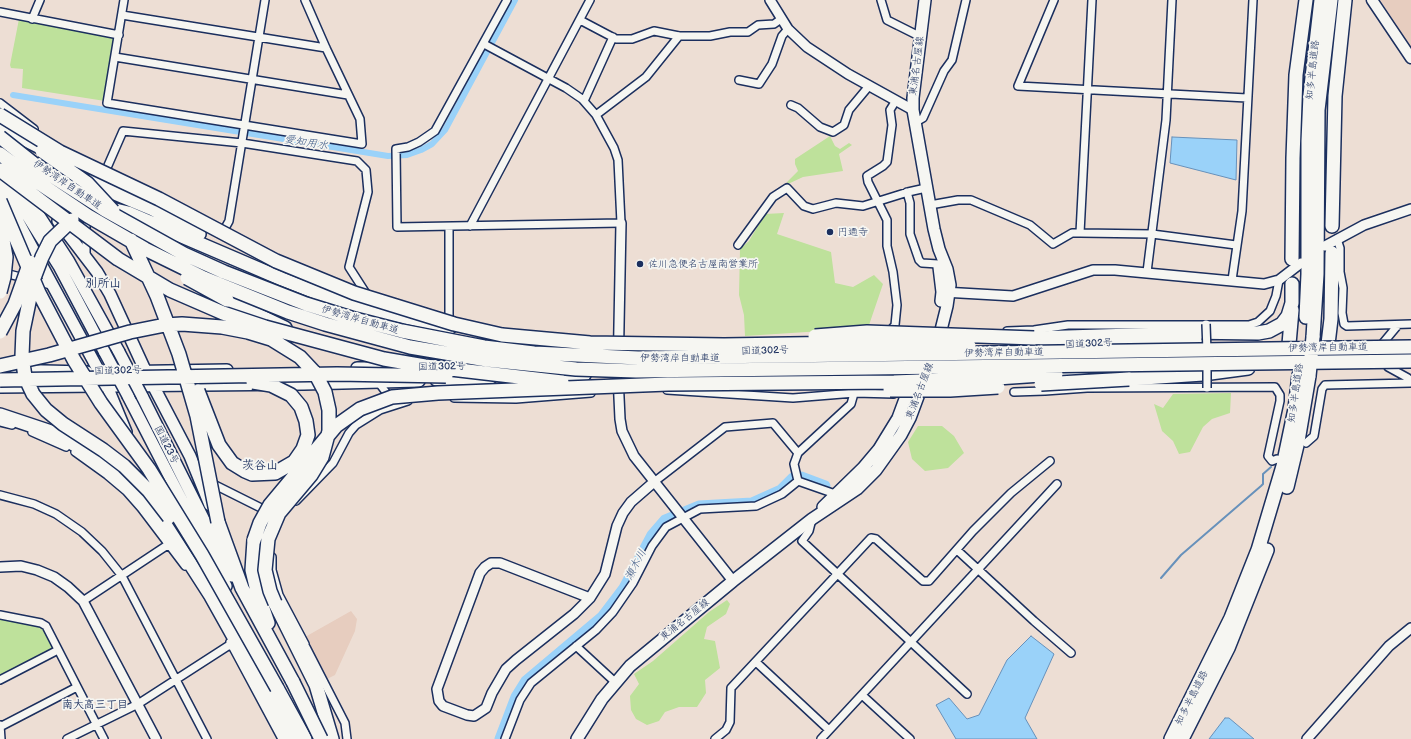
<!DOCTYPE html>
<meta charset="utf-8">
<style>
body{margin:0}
canvas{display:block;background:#edded4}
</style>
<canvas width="1411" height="739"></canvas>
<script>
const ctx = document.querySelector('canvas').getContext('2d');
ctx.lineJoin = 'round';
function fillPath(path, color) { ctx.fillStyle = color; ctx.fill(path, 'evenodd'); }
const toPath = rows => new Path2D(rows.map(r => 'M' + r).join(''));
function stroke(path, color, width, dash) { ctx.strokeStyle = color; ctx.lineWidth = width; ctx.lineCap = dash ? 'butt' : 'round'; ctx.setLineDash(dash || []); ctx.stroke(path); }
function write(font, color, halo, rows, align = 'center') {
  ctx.font = font + ' "Balsamiq Sans","Klee One",sans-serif'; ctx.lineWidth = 3.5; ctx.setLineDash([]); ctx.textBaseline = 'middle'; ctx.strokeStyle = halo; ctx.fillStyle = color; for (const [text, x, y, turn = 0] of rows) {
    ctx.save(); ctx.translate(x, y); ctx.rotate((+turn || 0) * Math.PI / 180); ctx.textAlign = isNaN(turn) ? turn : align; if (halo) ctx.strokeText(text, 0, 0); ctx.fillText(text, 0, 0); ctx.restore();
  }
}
fillPath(toPath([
 [1380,0,1411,0,1411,47],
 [351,611,357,619,355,631,335,675,327,679,305,637]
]), '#e7cdbf');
fillPath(toPath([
 [19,19,114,36,115,38,105,101,22,88,23,69,11,68,10,65],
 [830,136,835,146,840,149,849,143,852,145,839,154,843,171,803,177,788,184,787,182,798,171,795,164,795,159],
 [784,213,777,234,831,252,835,283,853,287,874,275,883,284,868,328,745,336,744,315,739,295,740,249,749,241,765,214],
 [1231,393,1230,413,1212,419,1203,427,1190,452,1179,454,1173,441,1162,431,1154,404,1163,408,1173,394],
 [918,426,942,426,954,436,964,453,948,468,925,471,912,459,908,442],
 [727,600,730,604,726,614,707,627,704,639,715,641,720,668,705,680,706,693,697,707,679,707,665,712,659,721,647,725,636,719,631,710,630,696,639,684,634,674,653,661,709,612],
 [0,618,43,627,54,647,53,650,0,676]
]), '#bee19b');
const water = toPath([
 [1172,137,1237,140,1236,180,1170,163,1172,137],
 [1031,636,1054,654,1025,718,1037,739,956,739,936,705,949,698,967,719,979,715,1007,660,1031,636],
 [1225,718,1229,718,1254,739,1209,739,1225,718]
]);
fillPath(water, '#9ad2f9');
stroke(water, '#6791bb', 1);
stroke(toPath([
 [1161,578,1181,555,1261,486,1263,484,1263,474,1271,467]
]), '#6791bb', 2);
stroke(toPath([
 [13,95,388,156,407,155,421,150,432,144,445,130,515,0]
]), '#9ad2f9', 6);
stroke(toPath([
 [500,739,516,697,526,681,602,617,624,588,652,535,665,520,699,506,752,503,781,490,793,478,801,477,825,486]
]), '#9ad2f9', 11);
const minor = toPath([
 [124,0,107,103,362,144,360,119,326,48,305,0],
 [881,0,887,20,921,37],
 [1054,0,1018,86,1247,98],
 [0,12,119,35],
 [122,15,326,48],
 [32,19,40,0],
 [580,20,616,39,632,39,654,31,679,36,710,36,730,32,748,32,758,25,774,24,781,19],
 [484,44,566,88,582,99,596,115,614,148,618,160,621,223,397,227,396,149,408,147,419,142,435,131,507,0],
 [115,57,348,95],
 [739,80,759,84,772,64,782,36,788,29],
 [584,101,613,37],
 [0,103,34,129],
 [791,105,798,108,820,127,833,132,844,125,849,110,869,86],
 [596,115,646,77,679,36],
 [916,122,923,118,944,71,952,60,966,0],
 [106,170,123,131,242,143,357,161,366,170,368,192,349,267,367,295],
 [907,192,910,203,910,234,919,260,922,263,938,264],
 [930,205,958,200,971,200,1030,225,1053,244,1072,233,1080,233,1152,234,1236,245],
 [470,226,590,0],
 [449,227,449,319],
 [224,230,229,221,265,0],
 [1080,233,1092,0],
 [1337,239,1340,248,1340,272,1343,288,1342,313,1344,324,1347,326,1411,324],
 [738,245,773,197,787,188,804,206,813,209,836,203,863,206,908,192,926,188],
 [86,256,86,226],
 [1,272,51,285],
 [1147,272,1166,120,1172,0],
 [1232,280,1242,211,1253,0],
 [1007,331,1034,330,1068,325,1249,325,1258,322,1270,311,1276,296,1279,280],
 [888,333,895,325,897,305,893,272,887,246,887,220,868,182,867,176,883,166,887,162,892,125,890,110,895,102],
 [1383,343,1398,325],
 [1388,367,1408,378,1411,382],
 [379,383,391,399],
 [667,390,793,398,855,393,894,394],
 [1014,392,1045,391,1087,388,1275,387,1280,395,1280,401,1268,456,1272,461,1277,459],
 [454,398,516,399,591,393],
 [0,422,12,425],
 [32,432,66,447],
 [1306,443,1314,436,1322,389,1325,385,1411,383],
 [75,452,107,475,126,491,141,508,185,566],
 [798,481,794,464,798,453,851,404,859,376,865,366],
 [209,482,269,512],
 [654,482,725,427,773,423,798,453],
 [0,495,34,504,56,514,82,532,102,551,122,576,207,739],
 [296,501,333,463,349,433,356,425,380,410,408,401],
 [812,519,809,531,802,541,967,694],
 [957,550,1034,621,1071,653],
 [272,557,272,570,279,595,305,644],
 [83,601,169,544],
 [0,615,41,623,46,626,104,739],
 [230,642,282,739],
 [576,646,615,682],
 [306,647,345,723,347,739],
 [756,662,829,730],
 [0,680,58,650],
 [862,695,910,739],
 [0,725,1,739],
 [0,727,77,687],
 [67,739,138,704,231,644],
 [505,739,520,700,531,683,596,630,613,612,633,583,652,546,666,527,700,509,756,506,782,494,798,481,838,495],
 [715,739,726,730,730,722,731,688,871,538,876,539,923,581,929,581,973,531,1011,493,1050,461],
 [821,739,1057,484]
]);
const tertiary = toPath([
 [770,0,788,29,807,47,848,74,913,110],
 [621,223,618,376,620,419,622,431,634,456,733,581],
 [1325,246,1364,225,1411,209],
 [943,292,1013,296,1093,270,1115,270,1264,284,1279,280,1301,263],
 [0,567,21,566,37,570,54,577,68,587,83,601,156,739],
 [590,598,500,563,491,563,485,567,480,573,437,689,439,701,443,706,467,715,474,716,486,708,492,693,506,669,516,660,574,614,590,598,605,574,617,526,623,513,631,502,654,482],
 [1307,739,1389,646,1411,628]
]);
const secondary = toPath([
 [1372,0,1411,58]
]);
const primary = toPath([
 [925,0,913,98,913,110,934,229,939,249,947,269,950,285,947,306,938,342],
 [939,267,942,292,941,301],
 [823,507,863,468,879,449,898,418,911,383],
 [577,739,602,699,630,666,733,581,812,519,857,489,876,470,901,435,910,418,923,383]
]);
const trunk = toPath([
 [0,177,22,207,59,266,105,353],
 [0,188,107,386,126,432],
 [21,188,68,260,119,352],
 [58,221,97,272,110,294,145,370,190,456,210,505],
 [1045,346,1123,343,1188,343],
 [357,368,411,368],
 [0,370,87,372],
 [107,372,227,370],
 [1048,373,1141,371],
 [546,375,585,375],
 [726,376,817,376],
 [436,380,491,378],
 [0,387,304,384,419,381],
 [128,396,226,586],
 [142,396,232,576]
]);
const motorway = toPath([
 [0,124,8,131,40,147],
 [80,172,105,189,153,209,199,234],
 [75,218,96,209,107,208,128,213,282,279,320,294,377,311,450,327],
 [1332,226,1335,96,1345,0],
 [1292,259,1293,158,1296,75,1306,0],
 [227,300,285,328],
 [1306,317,1308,274,1308,141,1310,95,1321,0],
 [1172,334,1185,332,1258,333,1269,331,1282,324,1288,316,1292,303,1292,284],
 [1313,337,1317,274,1318,110,1331,0],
 [1034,338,1166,334,1197,344],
 [1289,344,1292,310],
 [1328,344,1331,319,1332,253],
 [1129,379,1203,374,1248,368],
 [0,415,54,433,86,451,118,474,150,505,166,526,211,596,291,739],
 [1287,487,1298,441,1309,376],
 [218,522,242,588,293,682],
 [254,540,252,570,257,591,268,623],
 [275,603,316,685,332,739],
 [277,688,305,739],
 [1171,739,1231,618,1258,550,1283,466,1295,409,1299,375],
 [1182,739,1228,648,1267,550]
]);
stroke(minor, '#1b2f5e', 10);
stroke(tertiary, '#1b2f5e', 12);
stroke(secondary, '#1b2f5e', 13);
stroke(primary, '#1b2f5e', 14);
stroke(trunk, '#1b2f5e', 14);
stroke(motorway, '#1b2f5e', 16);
stroke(minor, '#f6f6f2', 7);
stroke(tertiary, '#f6f6f2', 9);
stroke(secondary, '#f6f6f2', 10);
stroke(primary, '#f6f6f2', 11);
stroke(trunk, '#f6f6f2', 11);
stroke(motorway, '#f6f6f2', 13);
const minorBridge = toPath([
 [1206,324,1207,352],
 [1207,362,1207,388]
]);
const trunkBridge = toPath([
 [119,352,142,396],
 [105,353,128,396]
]);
const motorwayBridge = toPath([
 [0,115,60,152,159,199,276,261,354,293,454,324,502,335,590,343,724,345,855,343,969,346],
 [0,137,38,167,105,210,184,254,224,272,306,304,351,318,402,331,484,347,534,353,638,358,1411,347],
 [42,151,87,183,113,211],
 [0,154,36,181,88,216,145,249,204,278,288,312,325,324,410,347,487,360,576,369,636,371,1411,361],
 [0,170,118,259,170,290,223,313,265,327,384,359,425,366,562,382],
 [0,201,39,293,74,360,101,403,149,469,202,555,277,688],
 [72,220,50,241,42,257,34,278,23,331,22,356,25,377,33,394,46,410,63,424,103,450,124,466,149,491,169,517],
 [0,223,6,257,4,277,0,292],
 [131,240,157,296,179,354,197,416,218,522],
 [187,278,227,300],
 [0,332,15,304,30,262],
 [815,336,867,332,1034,338],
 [0,366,49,355,130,332,165,325,182,324,222,327,248,332,271,339,300,357,315,373,325,392,329,410,329,431,322,457,311,475,279,513,268,539,265,570,270,591,275,603],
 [1309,376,1313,337],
 [0,380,337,374,446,376],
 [1041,384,1129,379],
 [890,390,950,390,998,387],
 [198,391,219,445,232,463,245,471,252,474,275,473,294,462,303,449,308,435,306,421,301,407,291,395,271,385,253,382],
 [254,540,260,523,270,505,336,426,360,409,392,397,438,393,668,384,894,382,997,378,1056,374],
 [293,682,321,739]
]);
stroke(minorBridge, '#1b2f5e', 10, []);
stroke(trunkBridge, '#1b2f5e', 14, []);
stroke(motorwayBridge, '#1b2f5e', 16, []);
stroke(minorBridge, '#f6f6f2', 7);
stroke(trunkBridge, '#f6f6f2', 11);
stroke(motorwayBridge, '#f6f6f2', 13);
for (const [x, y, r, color] of [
 [830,232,4,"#1b2f5e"],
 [640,264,4,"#1b2f5e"]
]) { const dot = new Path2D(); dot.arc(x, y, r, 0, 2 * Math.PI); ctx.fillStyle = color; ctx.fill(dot); stroke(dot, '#f6f6f2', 1.5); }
write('10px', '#1b2f5e', '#f6f6f2', [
 ["東浦名古屋線",917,66,-83],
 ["知多半島道路",1313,70,-84],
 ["伊勢湾岸自動車道",67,185,34],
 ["伊勢湾岸自動車道",360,320,16],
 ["国道302号",1089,344,-3],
 ["伊勢湾岸自動車道",1328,348,-1],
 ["国道302号",765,351,-2],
 ["伊勢湾岸自動車道",1004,353,-1],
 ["伊勢湾岸自動車道",680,358],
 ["国道302号",442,367,-1],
 ["国道302号",118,371,-2],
 ["東浦名古屋線",920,391,-69],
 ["知多半島道路",1296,393,-82],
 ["国道23号",166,445,63],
 ["東浦名古屋線",685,620,-39],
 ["知多半島道路",1192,698,-63]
]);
write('10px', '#1b2f5e', '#f6f6f2', [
 ["円通寺",838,232],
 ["佐川急便名古屋南営業所",648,264]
], 'left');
write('italic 11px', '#3b5885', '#f6f6f2', [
 ["愛知用水",306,143,9],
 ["瀬木川",636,565,-62]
]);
write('bold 11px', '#1b2f5e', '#f6f6f2', [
 ["南大高三丁目",95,705]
]);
write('bold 12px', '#1b2f5e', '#f6f6f2', [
 ["別所山",103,284],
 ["茨谷山",260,466]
]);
</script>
